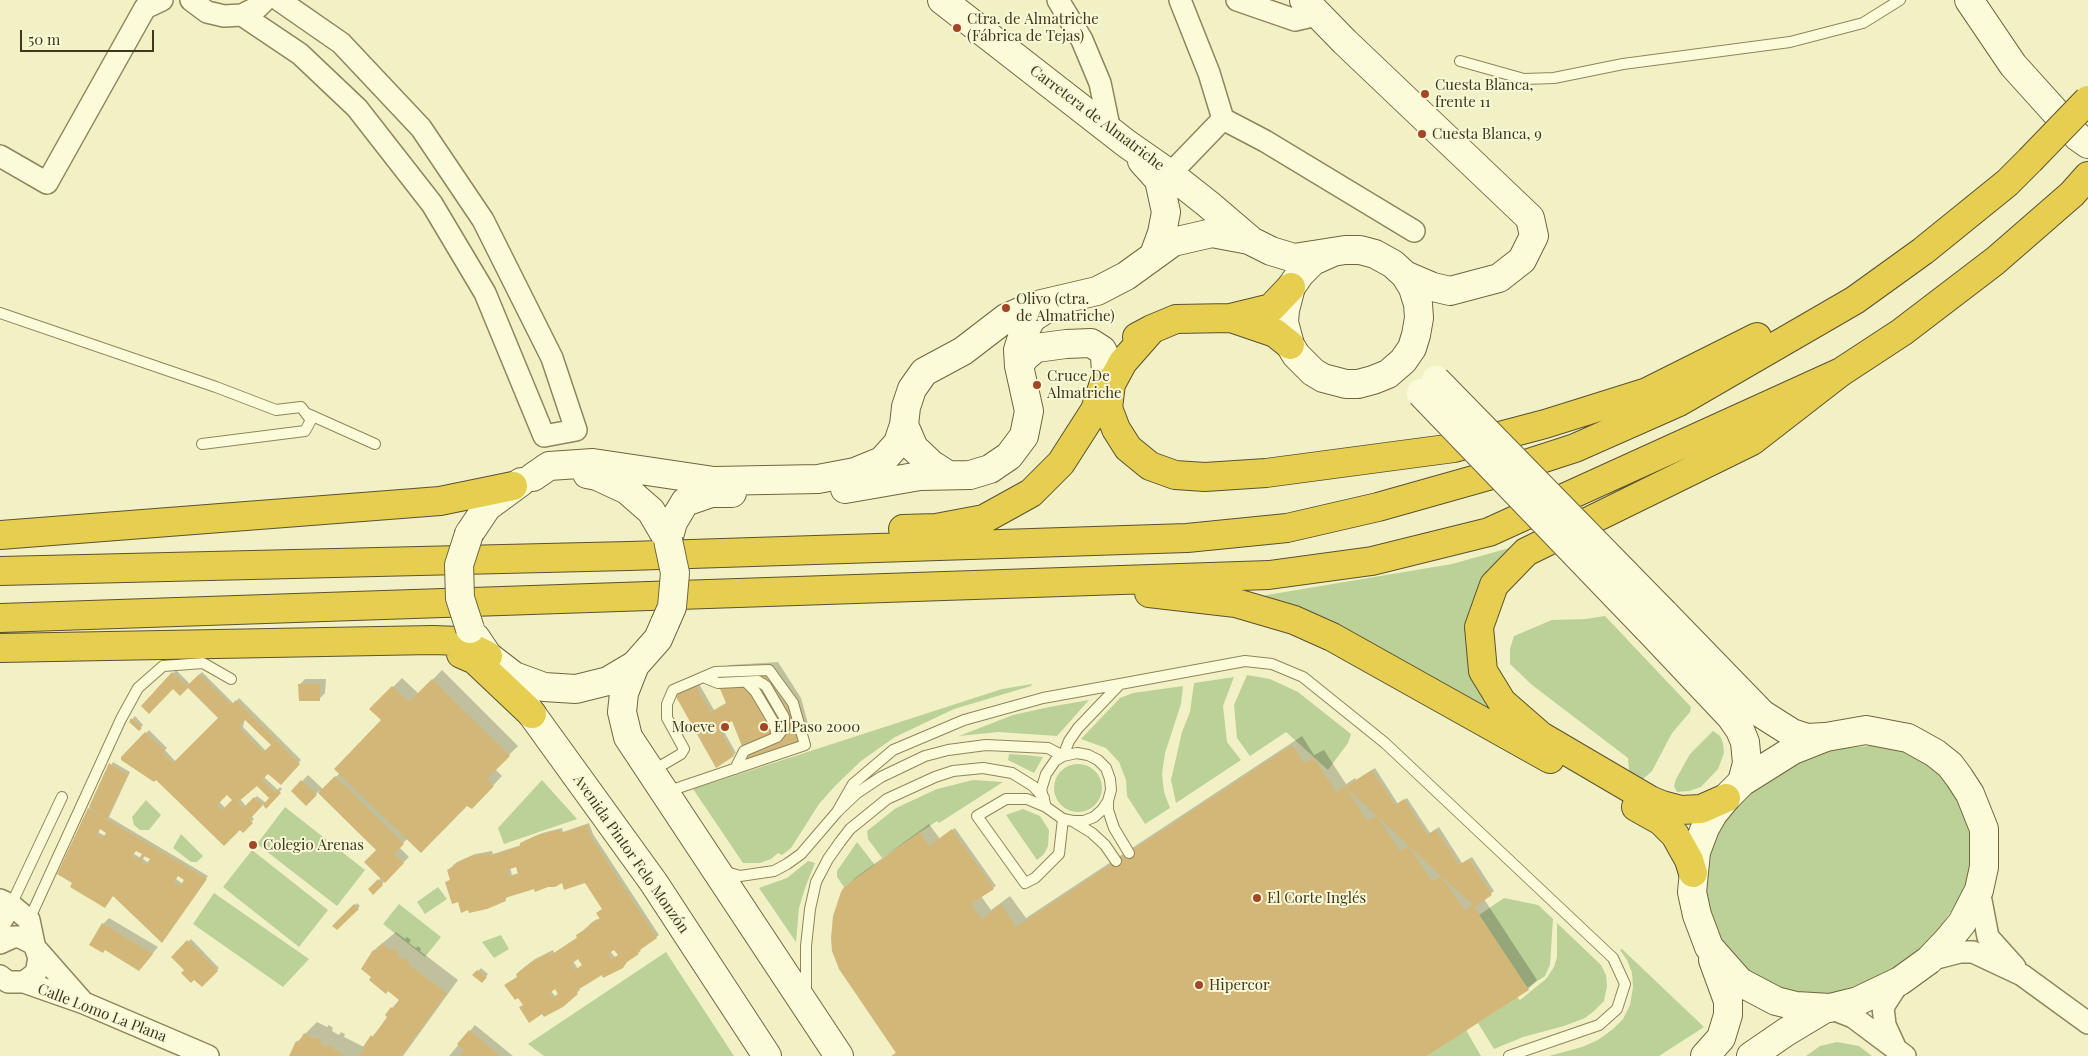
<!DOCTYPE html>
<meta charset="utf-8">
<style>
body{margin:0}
#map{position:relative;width:2088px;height:1056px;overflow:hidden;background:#f2f1c6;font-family:"Playfair Display",serif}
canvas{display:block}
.scale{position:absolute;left:20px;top:30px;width:134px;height:22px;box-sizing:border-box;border:2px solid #3e361e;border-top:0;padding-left:6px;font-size:15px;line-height:18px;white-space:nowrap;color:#3e361e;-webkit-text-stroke:4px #f8f8d6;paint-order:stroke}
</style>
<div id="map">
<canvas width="2088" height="1056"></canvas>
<div class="scale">50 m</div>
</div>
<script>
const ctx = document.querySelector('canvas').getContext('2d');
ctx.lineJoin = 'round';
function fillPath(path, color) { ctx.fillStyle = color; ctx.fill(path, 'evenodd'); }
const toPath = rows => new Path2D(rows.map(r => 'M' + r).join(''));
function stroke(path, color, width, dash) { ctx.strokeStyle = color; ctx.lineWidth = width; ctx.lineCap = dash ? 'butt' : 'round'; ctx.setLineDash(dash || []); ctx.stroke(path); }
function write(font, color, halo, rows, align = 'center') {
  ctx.font = font + ' "Playfair Display",serif'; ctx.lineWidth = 4; ctx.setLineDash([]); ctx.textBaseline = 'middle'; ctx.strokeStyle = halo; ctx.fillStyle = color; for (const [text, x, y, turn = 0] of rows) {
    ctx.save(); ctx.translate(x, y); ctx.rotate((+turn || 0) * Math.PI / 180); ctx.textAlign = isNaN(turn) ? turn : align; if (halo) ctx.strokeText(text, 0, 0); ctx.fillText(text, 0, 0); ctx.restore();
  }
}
fillPath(toPath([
 [1520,545,1493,569,1471,606,1467,636,1503,716,1362,640,1249,598,1452,564],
 [1605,616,1691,707,1690,712,1672,733,1652,771,1643,779,1629,771,1628,758,1532,685,1510,664,1510,649,1514,636,1552,620,1586,619],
 [1247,675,1270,679,1298,692,1351,734,1348,743,1328,770,1286,732,1250,756,1237,738,1234,705],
 [1234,677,1223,706,1227,742,1241,760,1176,803,1171,780,1182,732,1190,712,1194,683],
 [1032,684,1031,686,954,709,895,737,861,761,835,786,819,804,791,848,782,855,778,853,771,859,760,863,743,863,693,789,1002,689],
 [1183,686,1181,704,1165,753,1162,774,1164,792,1170,808,1145,824,1127,796,1126,780,1119,762,1106,748,1081,739,1120,698,1133,693],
 [1089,700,1057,736,999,732,959,736,1013,715,1049,707],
 [1713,731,1720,736,1723,743,1724,753,1718,769,1701,787,1689,791,1677,792,1674,786,1676,779,1690,754],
 [1880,745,1905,751,1925,764,1941,776,1955,792,1970,832,1973,850,1970,872,1963,894,1935,934,1916,954,1878,978,1837,992,1817,995,1800,994,1768,985,1742,968,1725,946,1707,910,1705,872,1710,847,1722,824,1738,803,1759,785,1794,764,1836,749],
 [1009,754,1025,755,1043,757,1034,773,1008,760],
 '1054 788a24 24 0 1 1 48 0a24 24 0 1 1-48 0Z',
 [542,780,577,819,504,844,498,828],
 [973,780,1003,782,939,823,937,821,882,858,868,839,867,831,896,808,937,789],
 [146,800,161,815,149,830,140,830,134,825,132,817],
 [285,807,365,870,337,906,257,844],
 [1023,809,1040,816,1049,830,1048,846,1044,854,1037,860,1006,815],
 [181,834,203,856,197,862,191,862,173,848],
 [857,842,875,865,844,887,837,877,837,871],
 [252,850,328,910,299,947,223,887],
 [808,861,815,863,805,888,799,908,796,942,759,888,787,878],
 [438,887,447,899,425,914,417,902],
 [214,893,309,959,283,987,193,924],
 [1504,898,1538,905,1553,919,1550,965,1545,976,1527,988,1479,915],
 [399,904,441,937,425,957,383,924],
 [1557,923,1601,965,1606,975,1607,986,1604,1001,1594,1011,1585,1018,1564,1026,1523,1037,1494,1049,1478,1023,1517,997,1520,1000,1546,979,1554,967,1557,957],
 [501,935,509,949,494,958,482,942],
 [1622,949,1704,1027,1659,1056,1549,1056,1582,1047,1598,1040,1613,1029,1623,1019,1630,1005,1633,987,1632,973,1627,960,1620,950],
 [666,952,734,1056,544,1056,528,1044],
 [1466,1030,1481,1056,1427,1056],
 [1837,1042,1859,1046,1872,1056,1806,1056,1820,1046]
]), '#bbd198');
fillPath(toPath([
 [778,662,801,698,810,731,797,743,733,719,721,726,736,753,716,766,677,696,698,682,714,710,727,703,716,677,729,665],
 [176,670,190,684,202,672,234,704,239,698,301,760,281,783,268,772,264,777,278,790,280,787,282,789,266,807,263,804,251,816,254,819,243,832,123,757,149,730,167,748,165,750,176,762,220,718,188,686,173,688,143,706],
 [245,718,273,745,266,751,243,727],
 [257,784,271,798,266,803,257,796,246,806,240,799],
 [227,793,234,800,225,808,219,801],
 [442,670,518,746,495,769,502,776,472,808,467,804,408,838,399,847,409,857,373,893,370,889,381,878,377,850,319,791,306,804,293,791,308,775,323,789,340,773,383,720,371,709,402,678,419,694],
 [305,679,326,679,325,693,319,699,299,685],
 [135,716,143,725,139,729,130,722],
 [1302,736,1314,755,1324,750,1346,784,1355,778,1356,780,1375,768,1398,804,1407,798,1430,833,1439,827,1462,863,1472,857,1494,891,1484,899,1537,980,1528,989,1426,1056,892,1056,897,1052,845,888,855,878,929,824,940,839,955,828,996,886,981,896,991,910,1010,896,1026,918],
 [113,762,130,772,109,817,208,876,164,938,113,894,89,809],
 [101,828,108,832,105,836,98,832],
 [136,850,143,854,141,858,134,854],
 [145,855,152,859,149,863,143,859],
 [178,875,186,879,183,884,176,879],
 [589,823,593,834,659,935,639,949,641,951,638,953,579,988,580,990,562,1006,524,1004,519,976,520,971,535,959,553,950,554,953,578,937,580,933,595,920,601,918,603,909,586,882,562,881,508,896,505,900,459,901,447,882,451,879,448,870,457,862,475,854,492,851,493,854,521,845,524,841,542,833,562,828,563,832],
 [517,865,519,873,512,875,510,867],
 [614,949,619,955,615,957,610,951],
 [579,957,584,965,578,969,573,961],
 [555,987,559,993,555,996,551,991],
 [357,903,360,906,337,928,334,926],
 [109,918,158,947,139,970,103,924],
 [396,932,405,939,407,937,411,940,409,943,416,948,418,946,421,949,420,951,458,980,403,1056,290,1056,297,1042,317,1022,327,1027,329,1025,333,1028,332,1031,339,1035,341,1032,345,1034,344,1037,364,1047,389,1016,392,1008,400,999,362,969,374,950],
 [191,939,219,968,202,986,173,957],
 [481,968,488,974,482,982,474,975],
 [475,1025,513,1056,449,1056]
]), '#0003');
fillPath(toPath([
 [172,672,187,686,199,674,231,705,236,700,300,764,281,785,268,774,262,780,274,792,277,789,281,793,266,809,263,805,269,798,257,786,238,802,243,808,254,797,263,805,249,820,253,823,243,833,240,830,224,846,156,780,154,782,121,760,121,757,145,732,165,751,163,753,173,763,218,718,188,688,180,696,173,689,149,714,141,706],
 [245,720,271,745,263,752,241,730,240,724],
 [227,795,232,800,222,810,217,805],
 [765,673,789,710,798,744,747,759,732,721,719,728,734,756,716,768,675,695,695,684,711,712,726,703,715,677],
 [432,679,510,756,487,779,494,786,472,809,467,806,421,853,334,769,381,720,369,709,392,686,409,702],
 [298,684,320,684,320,701,299,701],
 [131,718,142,728,139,731,129,722],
 [1292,745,1304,763,1314,758,1336,792,1345,786,1367,821,1377,816,1345,787,1372,770,1395,805,1404,799,1427,835,1436,829,1459,865,1469,859,1492,895,1474,907,1529,990,1427,1056,891,1056,896,1053,839,969,832,951,831,938,833,916,841,892,844,887,920,832,929,846,952,829,994,889,971,904,982,919,1001,904,1016,927],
 [1377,816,1409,846,1400,851],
 [1409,846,1441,876,1472,904,1465,911,1441,876,1432,881],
 [109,763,128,775,107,819,89,807],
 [335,776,404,844,394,854,404,863,385,883,364,862,376,850,318,793],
 [301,780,317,795,306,806,291,791],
 [88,808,207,879,162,943,113,896,105,908,70,887,72,883,57,874],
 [100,829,106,833,102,839,97,835],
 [136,851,142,854,138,860,132,856],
 [144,856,150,859,146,865,141,862],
 [178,876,184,880,180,886,174,882],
 [587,825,591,837,657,938,637,952,639,954,627,962,623,968,603,978,602,975,576,991,578,994,563,1007,544,1017,542,1014,529,1023,519,1007,523,1005,518,998,515,1000,504,985,517,977,516,974,531,962,550,952,551,955,577,938,576,935,586,929,591,923,600,919,596,913,602,909,585,883,564,890,562,883,555,887,548,887,535,892,534,889,505,898,506,901,487,909,469,913,468,910,461,913,458,902,452,904,445,882,450,880,447,870,454,867,453,865,471,856,490,853,491,856,520,846,520,843,538,835,559,830,560,833],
 [516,867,518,874,509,877,507,870],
 [614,950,618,955,612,959,608,954],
 [578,959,582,965,575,970,571,964],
 [555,989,558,994,552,998,549,994],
 [378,879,383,885,373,895,368,889],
 [354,904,359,909,337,930,332,926],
 [102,923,153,954,139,971,105,950,103,953,89,945],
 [187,940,218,971,202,987,194,980,191,983,181,973,184,970,171,957],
 [382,943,392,951,394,948,399,953,397,956,403,960,405,957,410,962,408,964,447,993,401,1056,358,1056,360,1053,362,1053,365,1047,363,1047,371,1035,373,1037,387,1017,385,1015,391,1007,393,1009,399,1000,388,991,386,994,369,980,371,977,361,969,373,950,376,951],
 [477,970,487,977,482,983,472,975],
 [469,1030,500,1056,459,1056,464,1050,457,1044],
 [304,1033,314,1039,315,1037,322,1040,320,1043,326,1047,328,1044,334,1047,333,1049,346,1056,289,1056,296,1041,299,1042]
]), '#d3b779');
const lane = toPath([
 [1460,61,1524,79,1554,78,1623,64,1790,42,1863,23,1900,0],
 [0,313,216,387,276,410,301,407,311,420,305,431,202,444],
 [308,414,375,444],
 [703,677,718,683,758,681,766,686,784,717,784,728,777,737,744,751,735,769],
 [746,682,755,691,774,723,777,737],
 [1077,753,1088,755,1098,760,1106,768,1110,779,1111,790,1108,801,1102,810,1094,817,1084,821,1073,821,1063,819,1046,807,1041,790,1046,774,1055,761,1063,756,1077,753],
 [652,771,681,754,684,749,667,718,667,704,673,690,715,672,769,670,793,703,805,745,666,792],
 [1108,801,1108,810,1114,828,1129,853],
 [1046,807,1027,799,1006,799,977,816,1025,883,1035,878,1059,854,1063,819],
 [837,812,853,784,893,750,964,720,1043,698,1120,684,1245,661,1272,664,1303,677,1385,743,1613,958,1625,984,1617,1009,1599,1025,1509,1056],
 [1074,822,1092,833,1105,845,1116,861],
 [723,871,740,876,774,871,787,864,801,854,837,812,857,793,881,777,925,756,948,750,986,745,1048,748,1063,756,1069,741,1078,728,1120,684],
 [11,905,62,797],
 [29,920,121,719,138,688,163,666,203,663,231,679],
 [806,992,806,946,810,909,816,882,828,859,840,842,850,829,871,812,887,799,935,777,953,771,983,768,1012,773,1033,786,1044,798]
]);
const street = toPath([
 [191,0,207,12,224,16,242,15,258,7,265,0],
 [1058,0,1082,40,1100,83,1110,131],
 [1180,0,1209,73,1223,119],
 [1237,0,1295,20,1317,15],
 [242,15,300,54,357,108,432,204,485,293,544,436,576,430,552,358,483,220,421,128,341,43,279,0],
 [1223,119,1265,141,1414,231],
 [0,156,47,183,145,8,162,0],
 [1170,174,1223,119],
 [1979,890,1988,937,2015,967],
 [0,900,11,905,29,920,34,944],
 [0,923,11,905],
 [0,943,13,937,20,937,34,944,39,958,36,973,24,982,8,982,0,976],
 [38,951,82,1001],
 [1929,960,1960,952,1973,952,2022,975,2088,1023],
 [24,982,84,1003,208,1056],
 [1830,1008,1853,1017,1905,1056],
 [1895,1047,1885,1025,1883,1007,1900,981]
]);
const secondary = toPath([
 [942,0,1127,144,1170,174,1208,204,1249,239],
 [1304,0,1345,42,1530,218,1534,236,1522,260,1499,278,1450,291,1433,287,1405,275],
 [1969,0,2013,65,2078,137,2088,144],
 [1142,161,1159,180,1166,212,1162,233,1154,255],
 [1019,366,1025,357,1036,348,1066,344,1091,343,1102,350,1105,356,1106,373],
 [904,425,914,448,931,464,948,475],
 [587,474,597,476,627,490,651,511,668,540],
 [533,477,549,466,593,463,714,481,818,479,855,472,882,461,898,443,904,425,906,407,912,389,924,372,963,351,1006,318,1033,306,1097,291,1126,276,1173,242,1212,233,1249,240,1271,251,1294,258,1345,250,1360,250,1375,254,1393,264,1405,275,1413,288,1418,304,1419,318,1416,335,1412,348,1403,361,1388,374,1373,380,1358,384,1346,384,1323,378,1313,372,1296,355,1290,345,1284,322,1285,310,1291,287,1300,274,1313,261,1331,253],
 [845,489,920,476,970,475,990,469,1009,456,1024,436,1029,411,1019,366,1018,350,1023,334,1032,318,1052,305],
 [469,534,487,507,521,482],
 [668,540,673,522,685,502,711,493,732,493],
 [1664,613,1762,714,1792,733,1807,738,1825,737],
 [1648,629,1731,717,1740,730,1745,742,1747,763,1742,782],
 [476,638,488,656,514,676,544,687,576,689,608,681,635,665,658,639,665,623],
 [635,665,624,693,622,712,628,737,839,1056],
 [518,695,654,883,767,1056],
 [1866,730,1908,738,1935,753,1950,765,1959,777,1970,794,1984,829,1984,867,1979,890,1962,923,1948,940,1929,960,1900,981,1858,1001,1830,1008,1796,1006,1776,1001,1740,982,1709,947,1697,915,1692,892,1696,852,1705,828,1713,814,1726,798,1742,782,1793,750,1826,737,1866,730],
 [1705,1056,1721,1038,1728,1015,1728,1001,1713,960],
 [1751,1056,1786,1032,1826,1008]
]);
const highway = toPath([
 [1231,318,1275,333,1290,345],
 [1152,329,1123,362,1111,384,1108,408,1116,429,1128,448,1150,466,1175,475,1205,477,1266,473,1454,448,1545,424,1647,392,1757,337],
 [1137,337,1152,329,1176,319,1230,318,1271,308,1291,287],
 [903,529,936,528,984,519,1031,493,1061,463,1095,410,1104,383],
 [0,535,440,501,513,486],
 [0,571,629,556,1187,538,1287,528,1378,507,1495,474,1575,448,1679,402,1855,300,1923,251,2007,183,2030,160],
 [1149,593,1236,603,1294,620,1332,637,1550,759],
 [0,618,1269,575,1372,561,1489,532,1841,372],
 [0,648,433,640,459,641,488,656],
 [461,654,475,660,532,714],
 [1726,798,1701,809,1681,810,1662,805,1650,800,1541,736,1502,702,1483,671,1479,627,1494,585,1526,552,1752,441,1841,372,1902,332,1995,261,2072,194,2088,176],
 [1636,807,1661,821,1675,835,1689,860,1693,873]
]);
stroke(lane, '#8f855a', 12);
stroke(street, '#8f855a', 24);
stroke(secondary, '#71653d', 30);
stroke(highway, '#5d512e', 30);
stroke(lane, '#fbfbda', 10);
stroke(street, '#fbfbda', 21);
stroke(secondary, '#fbfbda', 28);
stroke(highway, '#e6ce51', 28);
const secondaryBridge = toPath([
 [1436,380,1664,613],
 [1421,393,1648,629],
 [469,534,459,565,460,598,470,629],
 [665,623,672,607,675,573,668,540]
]);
const highwayBridge = toPath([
 [2030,160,2088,100]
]);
stroke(secondaryBridge, '#71653d', 30, []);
stroke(highwayBridge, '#5d512e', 30, []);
stroke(secondaryBridge, '#fbfbda', 28);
stroke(highwayBridge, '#e6ce51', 28);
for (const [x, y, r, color] of [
 [957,28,5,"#a34625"],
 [1425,94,5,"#a34625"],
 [1422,134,5,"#a34625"],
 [1006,308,5,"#a34625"],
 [1037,385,5,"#a34625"],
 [725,727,5,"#a34625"],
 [764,727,5,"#a34625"],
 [253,845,5,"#a34625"],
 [1257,898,5,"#a34625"],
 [1199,985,5,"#a34625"]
]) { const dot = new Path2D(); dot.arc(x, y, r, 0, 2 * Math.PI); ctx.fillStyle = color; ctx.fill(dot); stroke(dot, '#f8f8d6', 2); }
write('15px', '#3e361e', '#f8f8d6', [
 ["Ctra. de Almatriche",967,19],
 ["(Fábrica de Tejas)",967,36],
 ["Cuesta Blanca,",1435,85],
 ["frente 11",1435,102],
 ["Cuesta Blanca, 9",1432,134],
 ["Olivo (ctra.",1016,299],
 ["de Almatriche)",1016,316],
 ["Cruce De",1047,376],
 ["Almatriche",1047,393],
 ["Moeve",715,727,"right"],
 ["El Paso 2000",774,727],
 ["Colegio Arenas",263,845],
 ["El Corte Inglés",1267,898],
 ["Hipercor",1209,985]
], 'left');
write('15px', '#3e361e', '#f8f8d6', [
 ["Carretera de Almatriche",1097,118,37],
 ["Avenida Pintor Felo Monzón",631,854,55],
 ["Calle Lomo La Plana",102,1013,21]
]);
</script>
